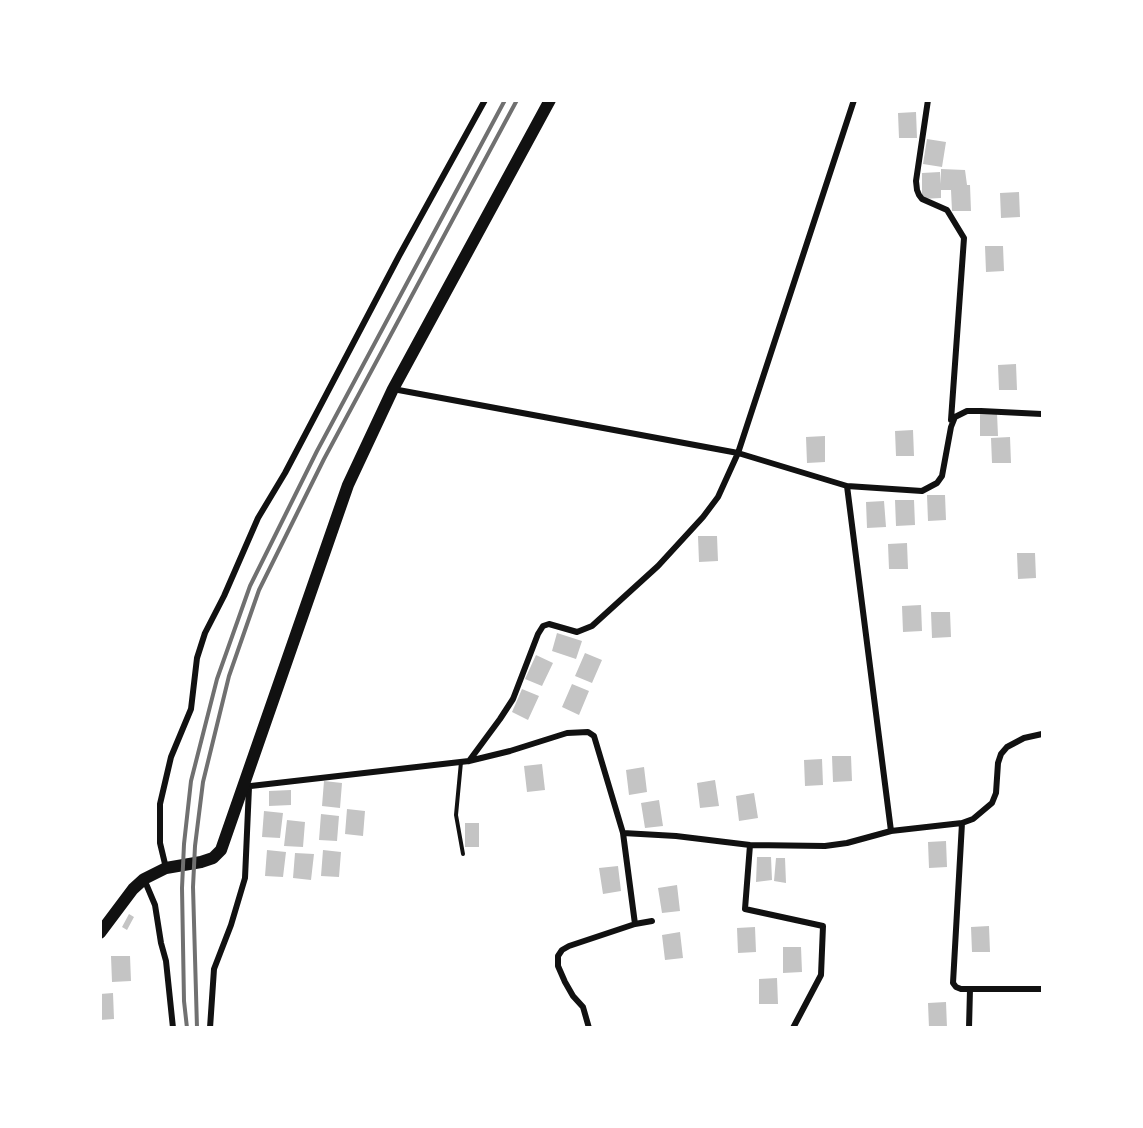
<!DOCTYPE html>
<style>
body{margin:0}
#map{position:relative;width:1143px;height:1128px;overflow:hidden;background:#fff;font-family:"Archivo Narrow",sans-serif}
canvas{display:block}
.frame{position:absolute;inset:0;border:102px solid #fff;pointer-events:none}
</style>
<div id="map">
<canvas width="1143" height="1128"></canvas>
<div class="frame"></div>
</div>
<script>
const ctx = document.querySelector('canvas').getContext('2d');
ctx.lineJoin = 'round';
function fillPath(path, color) { ctx.fillStyle = color; ctx.fill(path, 'evenodd'); }
const toPath = rows => new Path2D(rows.map(r => 'M' + r).join(''));
function stroke(path, color, width, dash) { ctx.strokeStyle = color; ctx.lineWidth = width; ctx.lineCap = dash ? 'butt' : 'round'; ctx.setLineDash(dash || []); ctx.stroke(path); }
fillPath(toPath([
 [916,112,917,138,899,138,898,113],
 [927,139,946,142,942,167,923,164],
 [941,169,965,170,967,185,970,185,971,211,952,211,951,190,941,190,941,198,922,199,922,173,940,172,941,184],
 [1019,192,1020,217,1001,218,1000,193],
 [985,246,1003,246,1004,271,986,272],
 [1016,364,1017,390,999,390,998,365],
 [980,413,997,413,998,436,980,436],
 [913,430,914,456,896,456,895,431],
 [825,436,825,462,807,463,806,437],
 [1010,437,1011,463,992,463,991,438],
 [927,495,945,495,946,520,928,521],
 [895,500,914,500,915,525,896,526],
 [884,501,886,527,867,528,866,502],
 [698,536,717,536,718,561,699,562],
 [907,543,908,569,889,569,888,544],
 [1017,553,1035,553,1036,578,1018,579],
 [921,605,922,631,903,632,902,606],
 [931,612,950,612,951,637,932,638],
 [557,633,582,641,576,659,552,651],
 [585,653,602,660,592,683,575,676],
 [536,655,553,663,542,686,525,679],
 [572,684,589,691,579,715,562,707],
 [522,689,539,696,528,720,512,712],
 [832,756,851,756,852,781,833,782],
 [822,759,823,785,805,786,804,760],
 [542,764,545,790,527,792,524,766],
 [644,767,647,792,629,795,626,770],
 [715,780,719,806,700,808,697,783],
 [324,781,342,783,340,808,322,806],
 [291,790,291,805,269,806,269,791],
 [754,793,758,818,739,821,736,796],
 [659,800,663,826,645,828,641,803],
 [347,809,365,811,363,836,345,834],
 [264,811,283,813,280,838,262,837],
 [321,814,339,816,337,841,319,840],
 [287,820,305,822,303,847,284,846],
 [465,823,479,823,479,847,465,847],
 [946,841,947,867,929,868,928,842],
 [267,850,286,852,283,877,265,876],
 [323,850,341,852,339,877,321,876],
 [295,853,314,854,311,880,293,878],
 [757,857,771,857,772,880,756,882],
 [776,858,785,858,786,883,774,881],
 [618,866,621,891,603,894,599,868],
 [677,885,680,911,662,913,658,888],
 [129,914,134,917,127,930,122,927],
 [989,926,990,952,972,952,971,927],
 [755,927,756,952,738,953,737,928],
 [680,932,683,958,665,960,662,935],
 [783,947,801,947,802,972,783,973],
 [111,956,130,956,131,981,112,982],
 [777,978,778,1004,759,1004,759,979],
 [113,993,114,1019,100,1020,100,994],
 [946,1002,947,1028,929,1028,928,1003]
]), '#c4c4c4');
stroke(toPath([
 [461,762,456,815,463,854]
]), '#111', 4);
stroke(toPath([
 [928,100,916,181,917,190,919,195,922,199,947,210,964,238,951,420],
 [393,389,738,453,847,486,922,491,937,483,942,476,951,427,955,417,967,411,981,411,1042,414],
 [847,486,891,831],
 [469,761,500,719,513,699,538,634,543,626,549,624,577,632,592,626,658,566,703,517,718,497,738,453,854,100],
 [242,787,469,761,510,751,567,733,588,732,594,736,597,746,623,833,635,924,569,946,562,950,558,956,558,966,565,982,573,996,583,1007,589,1028],
 [962,823,953,983,956,987,961,989,1042,989],
 [623,833,676,836,750,845,825,846,847,843,891,831,962,823,973,819,992,803,996,793,998,763,1001,754,1007,747,1024,738,1042,734],
 [750,845,745,909,823,926,821,975,793,1028],
 [166,868,160,843,160,804,171,757,191,709,197,658,205,633,224,596,258,518,285,473,399,256,485,100],
 [144,879,155,905,161,943,166,961,173,1028],
 [635,924,652,921],
 [210,1028,214,969,231,925,245,878,249,787],
 [969,1028,970,989]
]), '#111', 6);
stroke(toPath([
 [100,933,133,889,144,879,166,868,201,862,213,858,221,850,348,485,393,389,550,100]
]), '#111', 12);
stroke(toPath([
 [187,1028,184,1001,182,888,184,844,191,781,217,679,250,586,317,451,505,100],
 [197,1028,193,887,195,846,203,782,229,676,259,590,324,459,517,100]
]), '#707070', 4);
</script>
